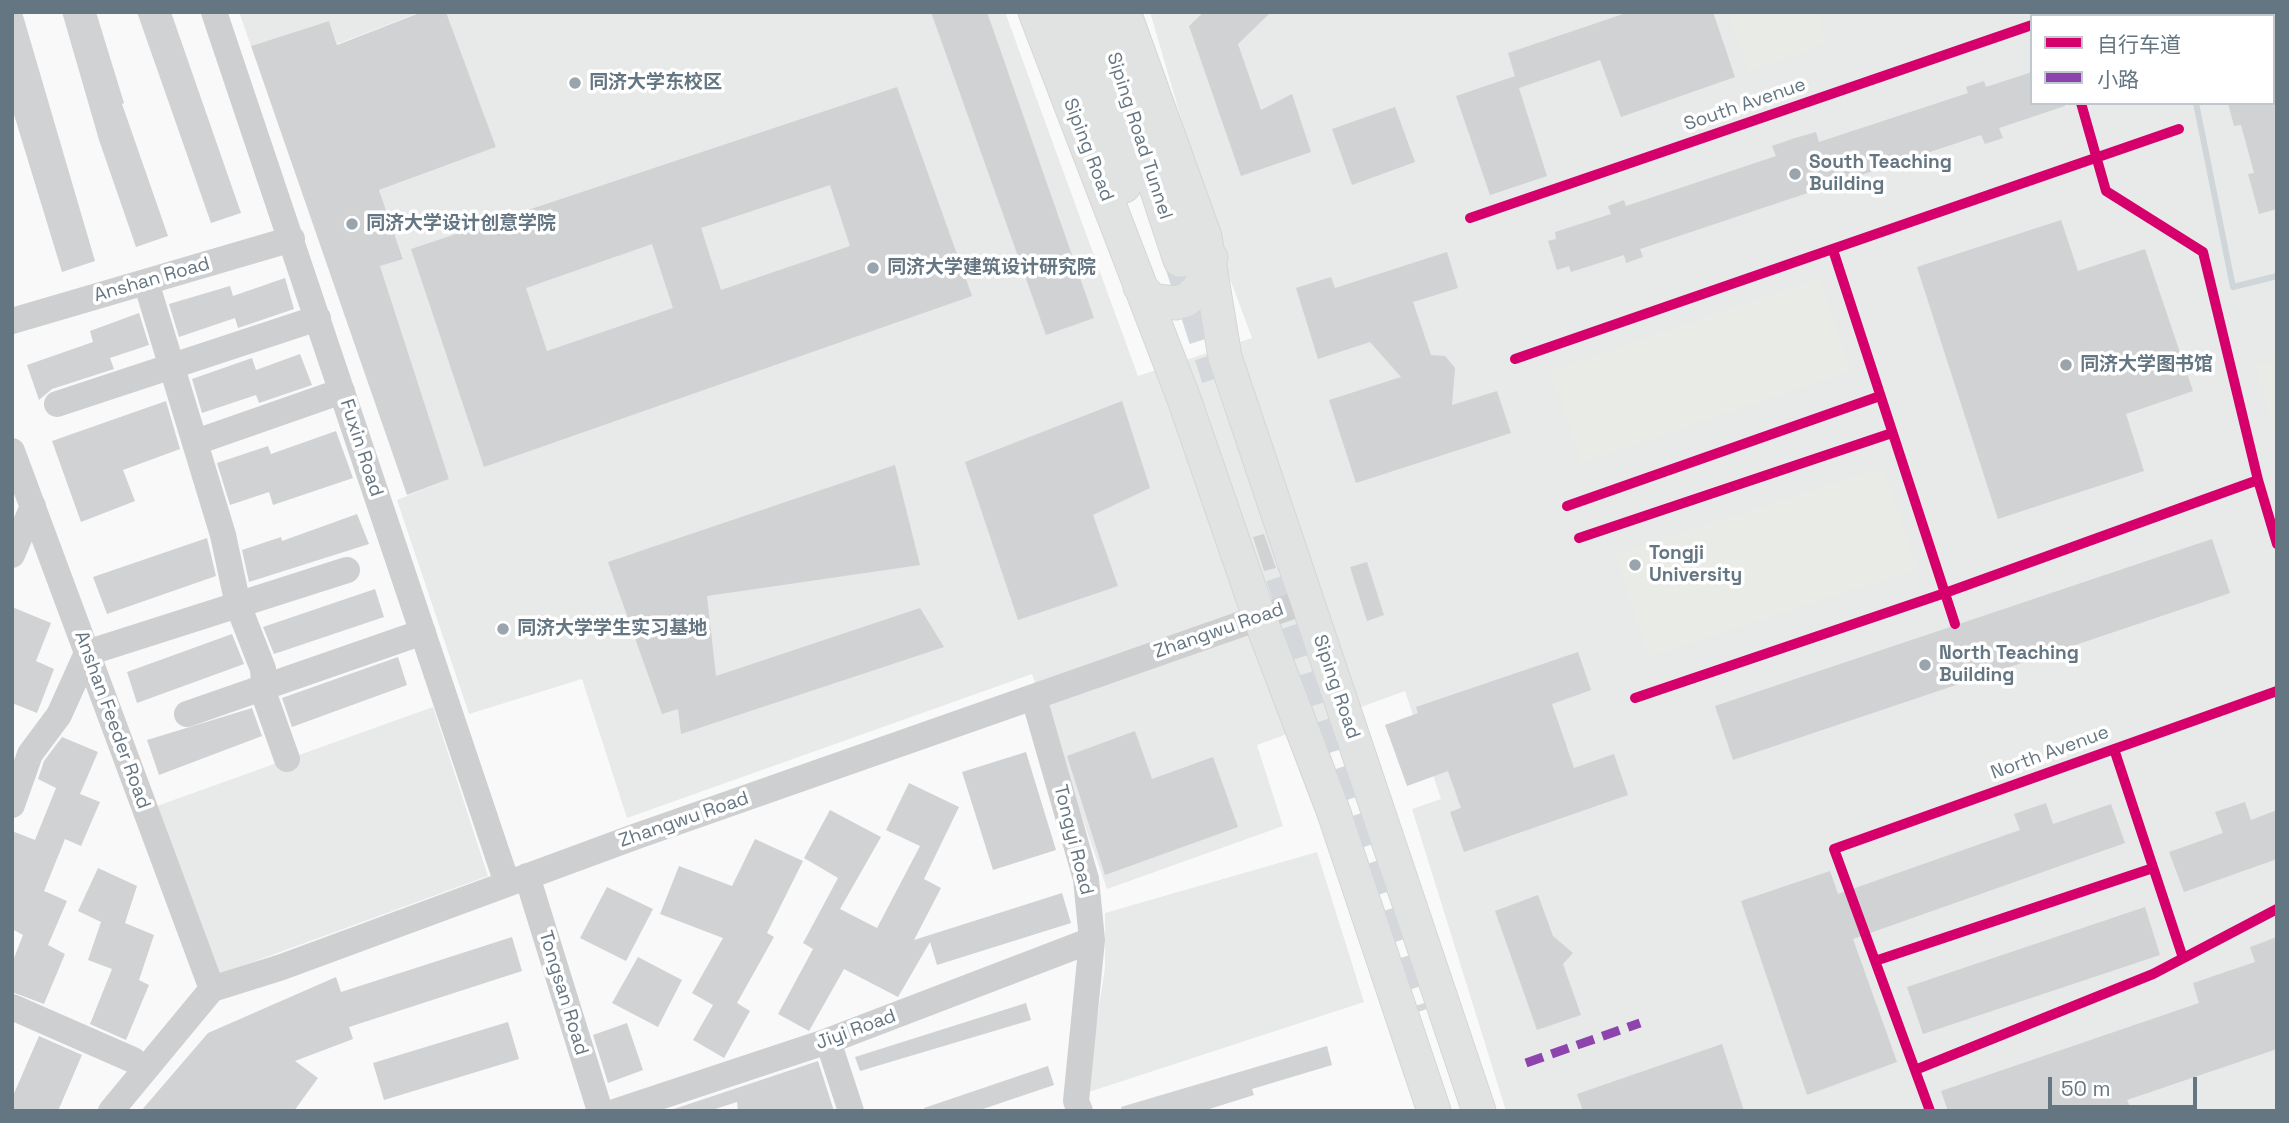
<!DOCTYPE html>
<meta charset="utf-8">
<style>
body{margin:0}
#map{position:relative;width:2289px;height:1123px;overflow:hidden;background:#f9f9f9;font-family:"Space Grotesk","Noto Sans SC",sans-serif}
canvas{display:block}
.frame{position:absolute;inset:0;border:14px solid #657683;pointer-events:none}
.legend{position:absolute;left:2030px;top:14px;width:245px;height:91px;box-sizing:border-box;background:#fff;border:2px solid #c1c8cd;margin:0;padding:9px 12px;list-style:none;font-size:21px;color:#657683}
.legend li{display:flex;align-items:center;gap:14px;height:35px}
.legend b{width:35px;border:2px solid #c1c8cd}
.scale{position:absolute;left:2048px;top:1077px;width:149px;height:32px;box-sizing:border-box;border:4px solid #657683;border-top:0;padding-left:9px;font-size:21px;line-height:24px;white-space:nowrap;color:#657683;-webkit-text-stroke:5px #fff;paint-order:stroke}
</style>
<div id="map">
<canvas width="2289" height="1123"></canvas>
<div class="frame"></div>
<ul class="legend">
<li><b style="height:9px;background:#d6006c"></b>自行车道</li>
<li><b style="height:9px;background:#8e44ad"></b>小路</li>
</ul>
<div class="scale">50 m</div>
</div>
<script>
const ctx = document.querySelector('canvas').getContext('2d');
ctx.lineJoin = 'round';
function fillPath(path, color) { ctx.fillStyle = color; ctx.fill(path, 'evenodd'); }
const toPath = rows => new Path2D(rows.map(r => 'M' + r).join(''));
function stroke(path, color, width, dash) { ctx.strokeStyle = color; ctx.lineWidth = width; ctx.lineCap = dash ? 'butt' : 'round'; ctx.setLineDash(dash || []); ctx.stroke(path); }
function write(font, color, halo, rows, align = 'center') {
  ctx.font = font + ' "Space Grotesk","Noto Sans SC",sans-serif'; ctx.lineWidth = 7; ctx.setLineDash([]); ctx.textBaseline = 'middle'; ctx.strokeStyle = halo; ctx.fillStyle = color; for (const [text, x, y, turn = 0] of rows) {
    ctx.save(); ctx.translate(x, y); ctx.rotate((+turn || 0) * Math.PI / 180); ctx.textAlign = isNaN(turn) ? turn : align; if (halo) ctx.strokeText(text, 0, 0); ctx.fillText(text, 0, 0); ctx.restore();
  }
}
fillPath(toPath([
 [239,12,421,12,337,44,329,21,251,46],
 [446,12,1005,12,1138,376,1252,338,1221,255,1150,12,2277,12,2277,1111,1506,1111,1412,809,1441,799,1405,691,1257,745,1283,826,1107,889,1032,674,627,818,582,679,469,714,397,500,449,479,380,266,403,258,379,190,496,147],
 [2032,16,2273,16,2273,103,2032,103],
 [433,707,488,876,220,974,157,806],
 [1317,852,1364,1002,1089,1092,1092,1052,1105,968,1105,913]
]), '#e8e9e9');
fillPath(toPath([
 [1728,12,1817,12,1828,43,1749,72],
 [1819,278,1850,371,1581,463,1550,371],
 [2277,359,2277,436,2256,366],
 [1884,467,1917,569,1648,657,1615,554]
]), '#e8ebe6');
stroke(toPath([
 [2178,12,2178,16],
 [2196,103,2233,287,2277,276]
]), '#ced6d9', 6);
fillPath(toPath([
 [12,12,22,12,95,261,62,272,12,108],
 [62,12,96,12,124,103,122,104,168,236,136,247,99,140],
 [137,12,171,12,241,213,211,223],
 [422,12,446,12,496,147,379,190,403,259,380,266,449,479,407,495,251,46,329,21,337,45],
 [931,12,987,12,1094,318,1046,335],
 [1204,12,1271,12,1238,44,1261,110,1292,94,1311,152,1241,176,1189,26],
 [1629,12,1713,12,1735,77,1621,117,1600,60,1519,88,1547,176,1490,195,1456,96,1515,76,1508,53],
 [2032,72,2032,103,2065,103,2065,106,1999,128,2003,138,1985,144,1981,135,1640,249,1643,257,1626,263,1624,255,1571,272,1569,266,1557,270,1548,241,1556,239,1555,232,1611,214,1608,206,1624,200,1626,206,1776,156,1772,146,1795,138,1816,132,1819,142,1968,93,1966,87,1984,81,1986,87],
 [897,87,972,296,484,467,411,249],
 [830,185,850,246,721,290,701,228],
 [652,244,673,308,547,351,526,288],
 [2228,103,2277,103,2277,209,2259,214,2248,174,2254,173,2241,125,2234,126],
 [1395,107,1415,162,1352,185,1332,129],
 [2061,220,2078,271,2145,249,2193,391,2126,414,2144,471,1998,519,1917,267],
 [1447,252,1458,288,1413,302,1431,355,1445,356,1455,368,1452,405,1497,391,1511,433,1356,483,1329,400,1401,377,1370,342,1318,359,1296,288,1331,277,1335,288],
 [285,278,294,309,238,328,235,318,179,337,169,304,230,286,233,296],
 [139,313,149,345,110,358,114,369,52,389,39,400,27,365,93,342,90,331],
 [300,354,312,385,259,403,256,395,202,413,192,379,252,358,256,370],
 [166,401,180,449,123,470,135,501,81,522,52,441],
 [1122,401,1150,488,1093,515,1118,586,1018,620,965,462],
 [336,431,353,478,273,505,269,492,230,505,217,463,268,446,271,454],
 [895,465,920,565,707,596,716,676,920,608,944,647,681,734,678,709,662,714,608,562],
 [357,514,369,544,249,582,242,550,281,537,282,541],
 [1264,534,1276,568,1264,571,1253,537],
 [207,538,216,576,107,614,93,577],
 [2212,539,2230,593,1733,760,1715,706],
 [1367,562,1384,615,1367,621,1350,567],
 [375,589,384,617,274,654,263,627],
 [12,607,51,623,36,661,54,669,37,713,12,703],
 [232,634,244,664,137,703,127,672],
 [1578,652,1591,690,1552,704,1574,768,1614,754,1628,795,1464,852,1450,812,1461,808,1448,771,1407,786,1385,725,1418,713,1416,707],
 [398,657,407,685,292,727,282,698],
 [252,708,262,736,159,775,147,740],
 [1135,731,1152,779,1213,757,1238,827,1105,875,1067,756],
 [62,737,98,752,80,794,100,802,81,846,65,839,44,891,67,901,48,945,65,954,44,1004,12,992,12,963,23,935,12,929,12,831,35,840,56,788,38,779,44,761],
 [1026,752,1056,850,993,870,962,772],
 [909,783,959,807,924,879,941,888,914,940,1062,893,1071,923,937,965,930,942,898,997,844,969,809,1031,778,1014,813,949,803,943,838,878,804,858,830,810,881,837,840,909,877,928,920,846,886,830],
 [2245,802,2251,820,2277,810,2277,859,2184,892,2169,852,2223,833,2215,812],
 [2046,803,2053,824,2111,804,2125,843,1853,939,1897,1062,1807,1095,1741,901,1830,871,1838,894,2020,830,2014,814],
 [755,839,803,861,767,933,774,937,737,1003,750,1011,724,1058,693,1040,713,1005,692,993,723,938,660,914,679,866,732,886],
 [98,868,137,886,125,923,154,935,139,980,149,985,126,1040,90,1024,112,969,88,960,101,922,78,911],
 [607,887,653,909,626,961,580,938],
 [1538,895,1553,936,1573,953,1563,964,1581,1015,1537,1030,1495,911],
 [2145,907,2160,955,1923,1034,1907,987],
 [512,937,522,971,349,1027,353,1039,295,1061,318,1078,294,1111,141,1111,208,1033,336,977,341,992],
 [2277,937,2277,1049,2127,1100,2130,1107,2120,1111,1948,1111,1941,1091,2199,1003,2193,983,2255,962,2250,947],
 [638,957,682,980,658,1027,612,1003],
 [1026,1003,1031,1020,860,1071,855,1057],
 [508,1022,519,1059,384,1100,373,1063],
 [627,1023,643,1070,608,1083,593,1035],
 [39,1036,82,1055,58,1111,12,1111,12,1098],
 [1722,1044,1744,1111,1583,1111,1577,1094],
 [1327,1046,1332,1065,1252,1089,1254,1095,1203,1111,1122,1111,1121,1107],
 [818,1061,834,1111,738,1111,737,1102,709,1111,668,1111],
 [1048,1066,1054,1085,977,1111,925,1111,924,1108]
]), '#d0d2d3');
stroke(toPath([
 [1180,260,1218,378],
 [1282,576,1427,1009]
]), '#d4d8dc', 33, [33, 17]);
const major = toPath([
 [1035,12,1184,399,1259,616,1334,813,1434,1111],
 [1067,12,1124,186],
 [1098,12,1180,260],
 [1124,12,1205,237,1225,357,1479,1111],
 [1140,287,1152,300,1175,303,1186,300,1199,289,1211,258]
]);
stroke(major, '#d5d6d7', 35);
stroke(toPath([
 [214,12,507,883],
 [146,282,223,535,238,605,263,669,265,697,287,759],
 [12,321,292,239],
 [57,404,318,318],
 [196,442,342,391],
 [12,451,212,989],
 [12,555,33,506],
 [1034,698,1086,879,1092,940,1076,1101,1080,1111],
 [187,714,423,632],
 [12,805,30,754,59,715,87,653,347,570],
 [527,876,600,1111],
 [12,1007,133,1060],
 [828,1041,851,1111],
 [111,1111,212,989,282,967,637,836,1307,601],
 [617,1111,828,1041,1092,940]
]), '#cecfd0', 26);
stroke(major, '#e1e2e2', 33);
stroke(toPath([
 [1526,1063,1640,1023]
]), '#8e44ad', 9, [18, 9]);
stroke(toPath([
 [2081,103,2106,191,2203,252,2258,480,2277,544],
 [1470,218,2032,25],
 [1833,250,1955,624],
 [1515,359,2179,129],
 [1567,506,1880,396],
 [1579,538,1892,433],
 [1635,698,1945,593,2258,480],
 [2114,749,2183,958],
 [1875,961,2153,868],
 [1915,1070,2153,974,2277,909],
 [1930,1111,1834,849,2277,691]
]), '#d6006c', 10);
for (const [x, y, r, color] of [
 [575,83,7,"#99a4ac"],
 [1795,174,7,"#99a4ac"],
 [352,224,7,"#99a4ac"],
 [873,268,7,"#99a4ac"],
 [2066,365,7,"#99a4ac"],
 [1635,565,7,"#99a4ac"],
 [503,629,7,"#99a4ac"],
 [1925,665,7,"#99a4ac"]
]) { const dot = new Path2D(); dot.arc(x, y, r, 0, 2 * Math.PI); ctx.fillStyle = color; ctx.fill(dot); stroke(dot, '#fff', 2.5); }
write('bold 19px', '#657683', '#fff', [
 ["同济大学东校区",589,83],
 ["South Teaching",1809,163],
 ["Building",1809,185],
 ["同济大学设计创意学院",366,224],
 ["同济大学建筑设计研究院",887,268],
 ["同济大学图书馆",2080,365],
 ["Tongji",1649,554],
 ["University",1649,576],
 ["同济大学学生实习基地",517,629],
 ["North Teaching",1939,654],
 ["Building",1939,676]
], 'left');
write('19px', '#657683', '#fff', [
 ["South Avenue",1745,105,-19],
 ["Siping Road Tunnel",1139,136,72],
 ["Siping Road",1088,150,69],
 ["Anshan Road",152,280,-16],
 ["Fuxin Road",361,448,72],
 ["Zhangwu Road",1219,631,-19],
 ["Siping Road",1336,687,71],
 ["Anshan Feeder Road",112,720,70],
 ["North Avenue",2050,753,-20],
 ["Zhangwu Road",684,820,-19],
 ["Tongyi Road",1073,840,76],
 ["Tongsan Road",563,993,73],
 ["Jiyi Road",856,1030,-20]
]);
</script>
